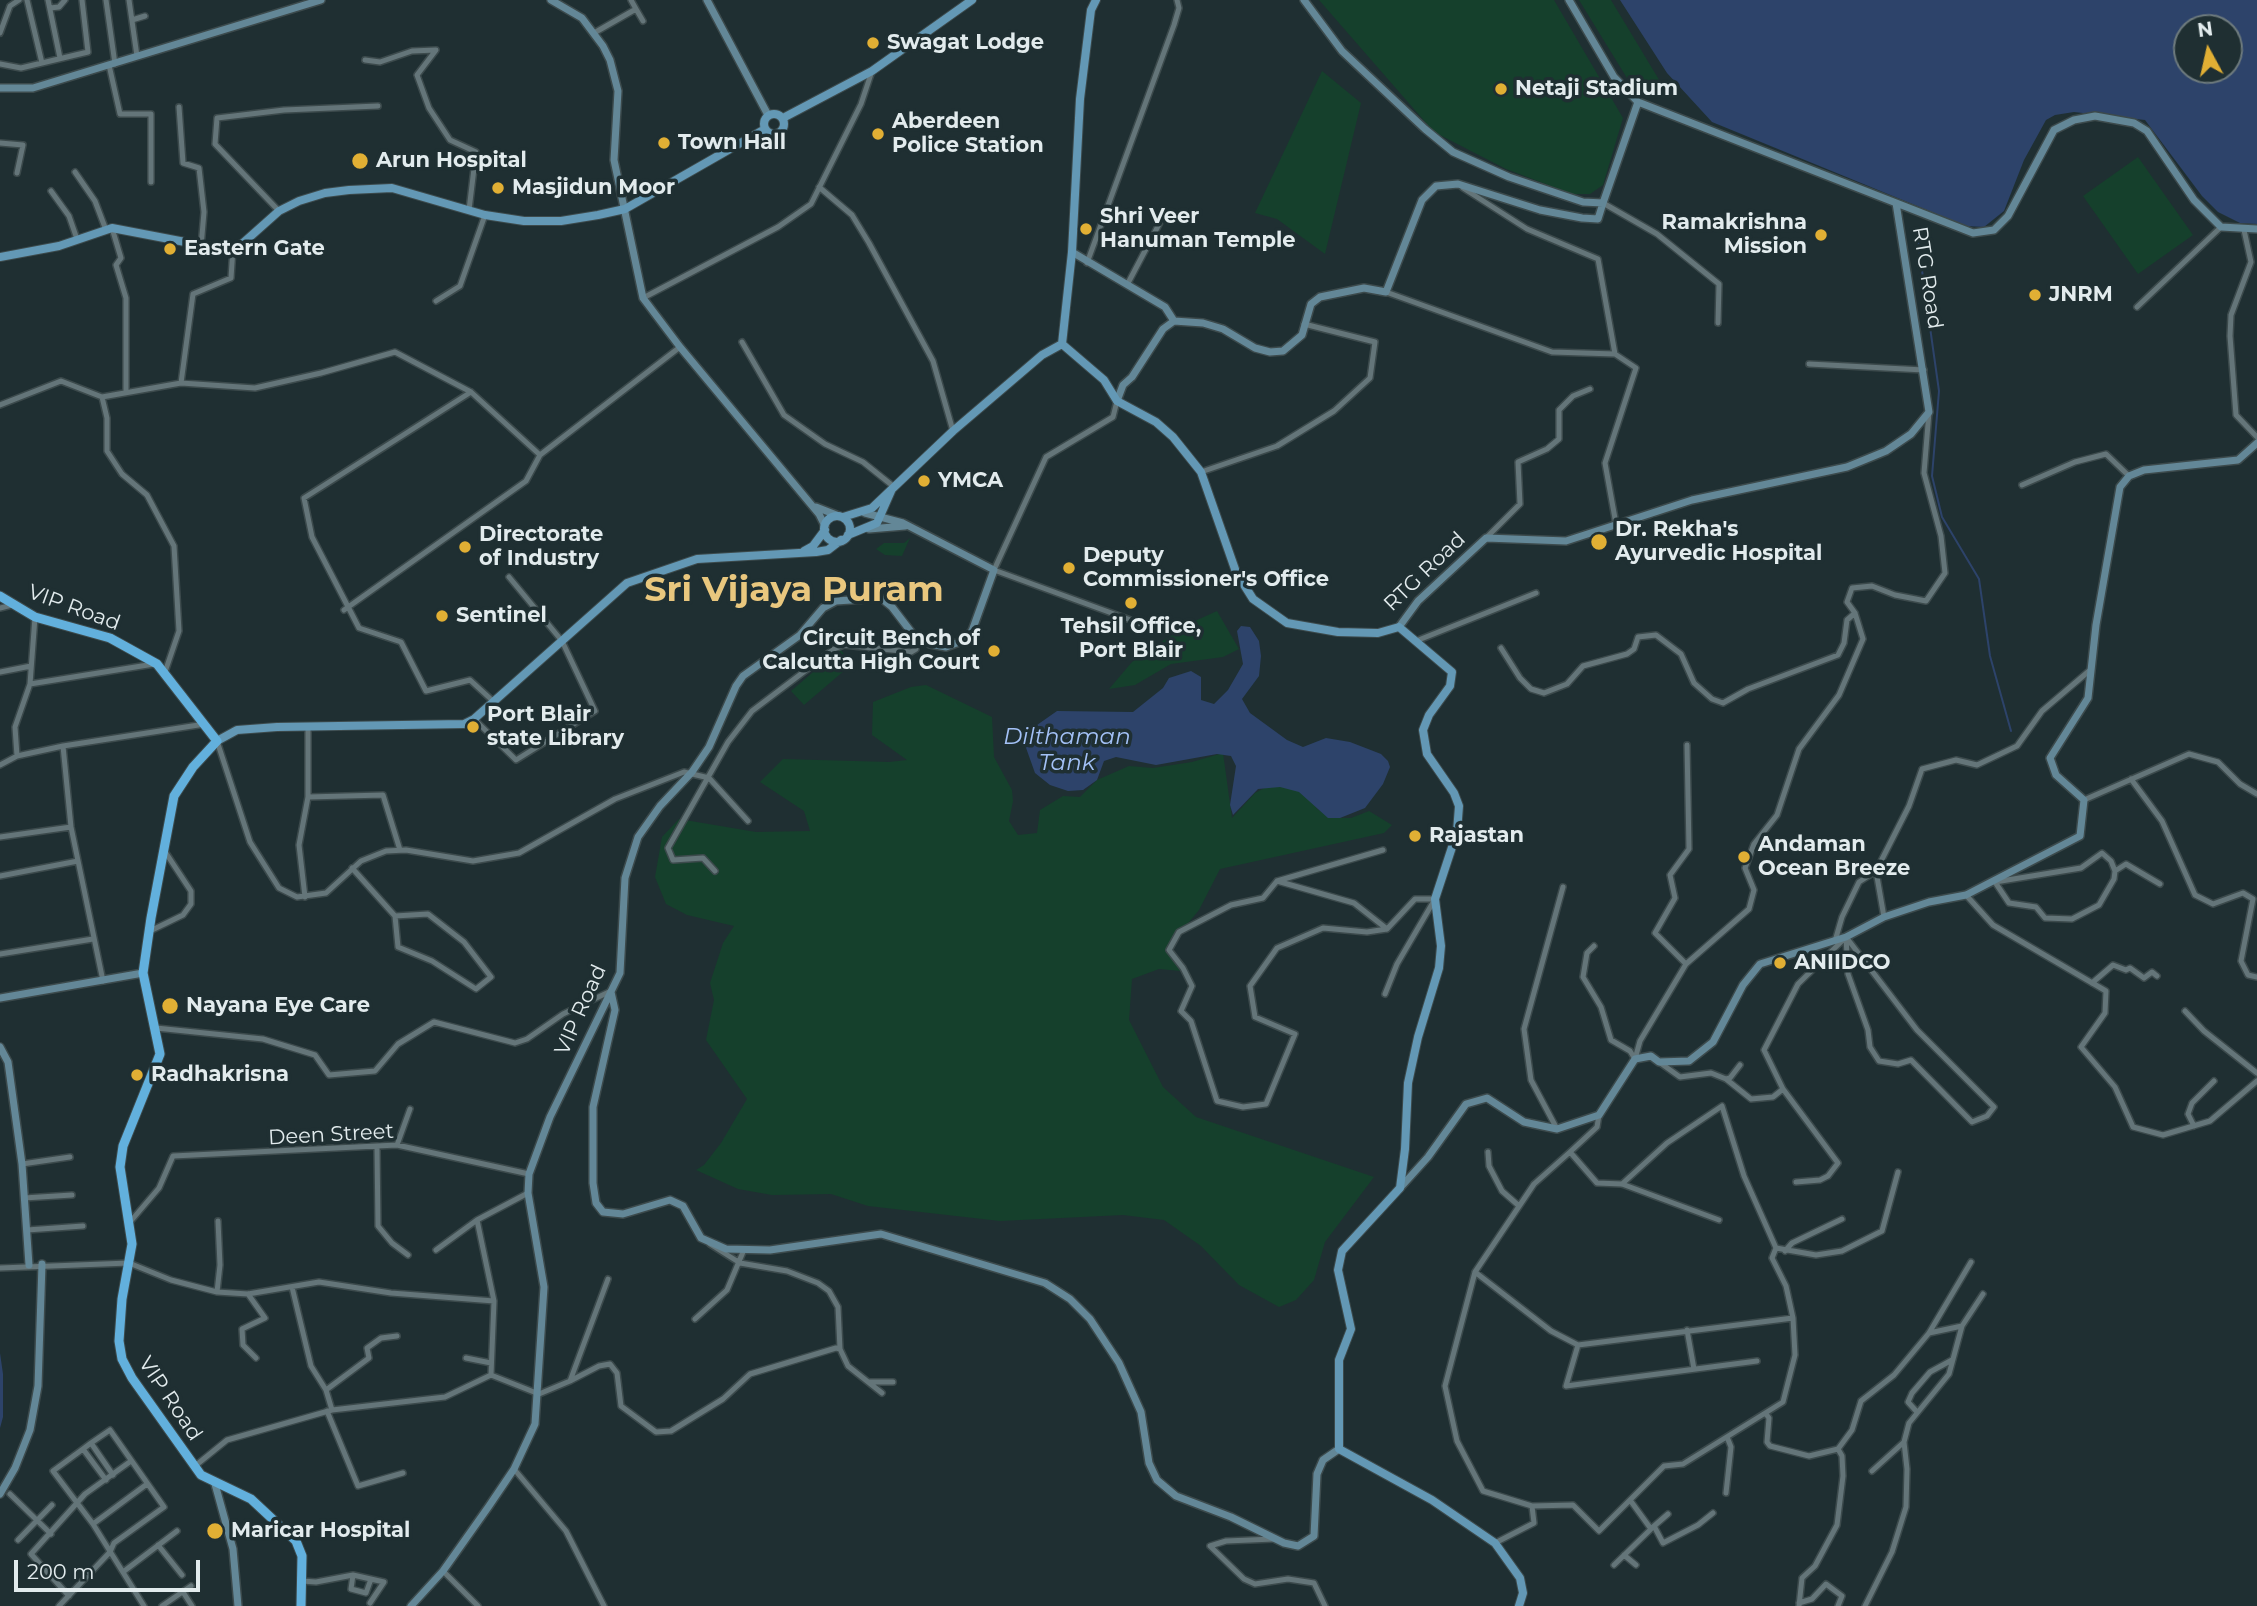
<!DOCTYPE html>
<style>
body{margin:0}
#map{position:relative;width:2257px;height:1606px;overflow:hidden;background:#1f2f32;font-family:Montserrat,sans-serif}
canvas{display:block}
.north{position:absolute;left:2173px;top:14px;width:70px;height:70px;box-sizing:border-box;background:#1f2f32;border:2px solid #6d7a7d;border-radius:50%;rotate:352deg;font-size:19px;font-weight:700;line-height:28px;text-align:center;color:#e2ebed}
.north::after{content:'';display:block;margin:auto;width:24px;height:32px;background:#e1af34;clip-path:polygon(50% 0,100% 100%,50% 72%,0 100%)}
.scale{position:absolute;left:14px;top:1560px;width:186px;height:32px;box-sizing:border-box;border:4px solid #e2ebed;border-top:0;padding-left:9px;font-size:21px;line-height:24px;white-space:nowrap;color:#e2ebed;-webkit-text-stroke:5px #1f2f32;paint-order:stroke}
</style>
<div id="map">
<canvas width="2257" height="1606"></canvas>
<div class="north">N</div>
<div class="scale">200 m</div>
</div>
<script>
const ctx = document.querySelector('canvas').getContext('2d');
ctx.lineJoin = 'round';
function fillPath(path, color) { ctx.fillStyle = color; ctx.fill(path, 'evenodd'); }
const toPath = rows => new Path2D(rows.map(r => 'M' + r).join(''));
function stroke(path, color, width, dash) { ctx.strokeStyle = color; ctx.lineWidth = width; ctx.lineCap = dash ? 'butt' : 'round'; ctx.setLineDash(dash || []); ctx.stroke(path); }
function write(font, color, halo, rows, align = 'center') {
  ctx.font = font + ' Montserrat,sans-serif'; ctx.lineWidth = 7; ctx.setLineDash([]); ctx.textBaseline = 'middle'; ctx.strokeStyle = halo; ctx.fillStyle = color; for (const [text, x, y, turn = 0] of rows) {
    ctx.save(); ctx.translate(x, y); ctx.rotate((+turn || 0) * Math.PI / 180); ctx.textAlign = isNaN(turn) ? turn : align; if (halo) ctx.strokeText(text, 0, 0); ctx.fillText(text, 0, 0); ctx.restore();
  }
}
fillPath(toPath([
 [1319,0,1554,0,1623,118,1603,185,1590,194,1572,194,1506,169,1434,132],
 [1579,0,1611,0,1661,83,1645,92,1630,83],
 [1322,71,1361,103,1325,254,1277,219,1255,213],
 [2138,157,2193,235,2138,274,2083,196],
 [910,538,902,556,885,555,876,549,884,543,904,543],
 [1217,611,1239,649,1223,657,1171,664,1135,685,1109,689,1132,662,1186,625],
 [840,649,852,664,804,705,791,691],
 [926,685,992,717,994,757,1012,790,1013,801,1009,821,1018,835,1037,833,1040,810,1063,796,1080,797,1097,780,1129,766,1153,768,1192,762,1223,753,1232,818,1255,793,1272,784,1308,793,1317,809,1332,818,1351,818,1369,811,1392,825,1384,833,1220,869,1199,910,1167,949,1181,971,1159,969,1132,979,1129,1020,1163,1087,1196,1117,1374,1177,1325,1242,1314,1280,1296,1300,1279,1307,1239,1285,1201,1246,1164,1220,1123,1215,1000,1221,868,1206,831,1194,772,1195,738,1189,696,1170,704,1165,721,1143,747,1099,706,1040,714,1000,710,983,723,943,734,926,687,915,666,904,655,877,662,837,679,819,756,832,810,831,804,811,760,782,783,759,889,762,907,760,872,735,873,702,911,687]
]), '#15402c');
fillPath(toPath([
 [1620,0,2257,0,2257,224,2240,223,2218,212,2202,196,2145,120,2074,112,2055,115,2046,120,2024,160,2004,211,1984,227,1966,226,1712,122,1667,73],
 [2187,28,2229,28,2229,70,2187,70],
 [1241,626,1250,627,1259,641,1261,656,1259,676,1242,699,1250,713,1287,740,1303,747,1326,738,1350,742,1381,754,1388,761,1390,767,1383,784,1365,808,1340,818,1328,818,1299,792,1280,787,1258,789,1233,815,1230,805,1236,766,1231,756,1217,754,1156,765,1116,757,1104,761,1097,780,1083,790,1068,791,1050,785,1035,773,1025,745,1037,725,1057,711,1133,712,1163,688,1169,678,1191,671,1201,677,1201,700,1214,704,1228,690,1243,664,1237,631],
 [0,1353,3,1374,3,1417,0,1428]
]), '#2d436a');
stroke(toPath([
 [1916,228,1939,391,1932,476,1942,517,1979,579,1990,656,2011,731]
]), '#2d436a', 2);
const street = toPath([
 [27,0,42,63],
 [48,0,60,58],
 [106,0,115,64],
 [129,0,137,56],
 [50,8,59,7,65,0],
 [636,9,643,21],
 [132,20,145,16],
 [0,33,10,6,19,0],
 [594,33,636,9,631,0],
 [365,60,380,62,412,51,436,50,417,75,429,108,450,140,476,152,469,210],
 [0,64,21,68,88,52,82,0],
 [109,65,120,114,151,114,151,182],
 [179,107,183,163,199,168,204,212,201,247],
 [0,143,23,145,17,173],
 [75,172,95,201,106,230],
 [819,187,852,215,869,243,933,361,953,431],
 [1463,188,1527,229,1598,259,1615,354,1636,368,1605,463,1616,524],
 [51,191,69,216,77,239],
 [1603,203,1657,234,1719,284,1718,323],
 [279,211,215,144,217,118,284,110,378,106],
 [112,228,121,258,116,265,126,298,126,392],
 [2244,230,2251,262,2231,315,2230,336,2236,415,2257,437],
 [1087,263,1174,25,1179,8,1177,0],
 [1127,285,1166,211],
 [1386,292,1552,352,1615,354],
 [643,298,778,227,811,204,861,104,872,71],
 [436,301,460,286,485,215],
 [2137,307,2221,227],
 [742,342,784,415,825,444,863,462,893,486],
 [1809,364,1924,370],
 [181,383,193,294,231,278,233,248],
 [471,392,304,498,312,537,359,628,401,642,426,691,470,680,494,702],
 [1117,401,1113,417,1046,457,994,570,1147,626],
 [0,405,61,381,102,397],
 [1201,472,1277,446,1334,411,1370,378,1375,342,1304,324],
 [2022,485,2075,462,2106,454,2129,476],
 [1486,538,1520,504,1518,462,1547,449,1559,439,1559,410,1573,396,1590,389],
 [0,608,12,605],
 [344,610,526,481,540,455,680,347],
 [1416,641,1536,593],
 [1501,648,1520,678,1531,689,1544,693,1567,684,1583,666,1627,654,1634,649,1638,637,1656,635,1681,654,1694,683,1712,699,1723,703,1748,689,1838,655,1844,643,1847,620,1855,613],
 [0,672,31,666],
 [165,672,179,631,174,546,147,495,122,474,107,451,107,418,102,397,181,383,255,388,321,373,395,352,471,392,540,455],
 [30,684,35,617],
 [474,719,516,760,595,711,562,641,509,577],
 [217,741,250,842,279,888,297,897,326,893,361,861,386,851,406,850,473,861,519,853,615,799,684,772,709,778,748,821],
 [1687,745,1689,849,1670,875,1675,898,1655,933,1686,964,1749,909,1754,890,1745,868,1754,844,1777,815,1799,749,1839,695,1863,639,1855,613,1847,602,1852,588,1872,586,1895,595,1926,601,1945,573,1941,536,1924,473,1929,412],
 [63,746,71,827,103,981],
 [17,756,15,727,30,684,154,664],
 [0,765,17,756,63,746,205,724],
 [2131,779,2162,821,2195,895,2213,904,2243,893,2253,899,2241,961,2248,975,2257,977],
 [308,797,383,795,400,850],
 [2084,800,2189,754,2218,762,2240,784,2257,794],
 [0,837,71,827],
 [1383,850,1277,881,1263,898,1231,905,1179,932,1169,950,1183,968,1192,986,1181,1011,1191,1021,1217,1101,1243,1107,1266,1104,1295,1034,1255,1017,1250,986,1277,948,1323,928,1367,932,1387,929,1415,899,1435,899,1397,964,1385,994],
 [352,868,395,916,398,947,432,961,476,989,491,977,464,942,428,914,395,916],
 [715,871,703,858,673,860,668,848,728,742,752,711,834,649,844,645,911,652,916,649,915,637],
 [2115,871,2114,879,2099,905,2072,919,2045,918,2036,907,2009,903,1995,882,2081,868,2102,853,2111,861,2115,871,2126,864,2160,884],
 [0,876,78,861],
 [1277,881,1354,903,1387,929],
 [1966,895,1993,925,2106,991,2105,1013,2081,1047,2115,1087,2133,1127,2163,1135,2210,1121,2257,1081],
 [305,897,299,845,308,797,308,727],
 [1884,917,1876,871,1909,806,1922,769,1956,760,1977,765,2017,746,2042,711,2089,671],
 [150,931,183,915,191,904,191,891,164,850],
 [1846,937,1917,1030,1994,1107,1987,1116,1972,1122,1911,1060,1898,1064,1879,1061,1870,1047,1868,1030,1848,974,1846,937],
 [1835,941,1842,917,1859,882,1876,871],
 [1594,946,1587,953,1583,977,1601,1007,1611,1040,1630,1051,1635,1059,1640,1041,1686,964],
 [0,954,93,939],
 [2092,983,2113,965,2126,970,2130,968,2144,978,2152,972,2157,976],
 [2185,1011,2204,1031,2257,1073],
 [156,1028,263,1039,315,1055,329,1075,375,1071,398,1044,434,1022,515,1043,527,1039,563,1014,611,991],
 [1659,1062,1680,1077,1711,1073,1726,1079,1751,1099,1773,1097,1783,1089,1764,1050,1798,984,1844,939],
 [1726,1079,1730,1078,1740,1065],
 [1783,1089,1838,1163,1828,1176,1820,1180,1796,1182],
 [1599,1115,1597,1127,1570,1152,1597,1183,1622,1184,1719,1220],
 [2194,1126,2188,1114,2192,1103,2214,1081],
 [1557,1129,1531,1080,1524,1029,1563,887],
 [397,1145,410,1109],
 [377,1148,378,1226,392,1243,408,1255],
 [1488,1152,1489,1166,1502,1191,1518,1205],
 [1570,1152,1534,1184,1475,1272,1445,1386,1457,1441,1483,1491,1532,1506,1573,1505,1599,1531,1664,1466,1683,1464,1783,1402,1795,1355,1793,1318,1786,1286,1772,1258,1776,1248],
 [22,1164,70,1157],
 [1622,1184,1667,1143,1722,1106,1744,1176,1776,1248,1816,1255,1842,1251,1882,1231,1898,1172],
 [528,1193,477,1220,494,1301,491,1375,539,1394,570,1381,608,1279],
 [24,1198,72,1195],
 [130,1222,159,1188,173,1156,397,1145,529,1174],
 [27,1230,83,1226],
 [710,1244,740,1263,787,1271,818,1283,829,1291,838,1307,840,1349,848,1366,882,1393],
 [436,1250,477,1220],
 [1785,1251,1792,1243,1842,1219],
 [0,1268,129,1263,171,1280,217,1292,248,1294,319,1282,391,1293,494,1301],
 [1475,1272,1551,1331,1578,1345,1793,1318],
 [292,1287,311,1366,326,1390],
 [217,1292,220,1265,218,1221],
 [248,1294,265,1318,242,1329,243,1345,256,1358],
 [695,1319,727,1290,743,1252],
 [1962,1326,1983,1294],
 [1687,1330,1694,1369],
 [1578,1345,1566,1386,1757,1361],
 [466,1358,491,1363],
 [570,1381,599,1366,610,1364,617,1373,621,1406,656,1432,671,1431,723,1399,750,1374,836,1348,840,1349],
 [869,1382,893,1382],
 [332,1410,326,1390,369,1358,367,1348,381,1338,397,1336],
 [327,1411,358,1486,403,1473],
 [1917,1412,1908,1402,1912,1393,1930,1372,1952,1360],
 [1766,1414,1769,1418,1767,1442,1770,1446,1809,1456,1838,1449,1852,1430,1861,1401,1894,1375,1929,1333,1971,1262],
 [83,1449,53,1471,93,1524,144,1606],
 [195,1466,227,1440,332,1410,445,1397,491,1375],
 [514,1469,566,1531,604,1606],
 [1872,1471,1904,1442],
 [106,1480,83,1449,91,1443,113,1475],
 [1726,1493,1731,1447,1727,1437],
 [10,1494,51,1534],
 [93,1524,147,1484],
 [1654,1526,1663,1543,1698,1525,1713,1513],
 [1653,1527,1668,1514],
 [1274,1539,1226,1541,1210,1546,1244,1579,1255,1584,1288,1579,1314,1583,1325,1606],
 [18,1540,52,1505],
 [1495,1543,1534,1523,1532,1506],
 [158,1545,182,1575],
 [1624,1555,1636,1565],
 [1614,1565,1651,1529,1630,1500],
 [443,1571,478,1606],
 [123,1572,177,1531],
 [353,1575,351,1589,366,1593,371,1579],
 [302,1581,316,1582,353,1575,384,1582,370,1603],
 [183,1592,192,1606],
 [69,1596,31,1554,85,1494,131,1461],
 [1799,1603,1812,1599,1826,1584,1842,1596,1838,1606],
 [59,1606,110,1552,114,1543,164,1507,110,1430,91,1443],
 [162,1606,191,1586],
 [1799,1606,1802,1578,1815,1566,1837,1525,1843,1476,1842,1456,1838,1449],
 [1865,1606,1892,1552,1906,1507,1907,1469,1904,1442,1909,1423,1949,1374,1962,1326,1929,1333]
]);
const secondary = toPath([
 [551,0,582,18,603,46,610,60,618,91,614,160,643,298,680,347,819,514,825,526],
 [707,0,768,115],
 [1304,0,1342,51,1425,129,1453,152,1509,177,1583,202,1603,203,1638,102],
 [1569,0,1614,77,1638,102,1973,233,1994,230,2008,216,2054,130,2074,120,2095,116,2134,123,2147,131,2194,200,2221,227,2257,229],
 [0,88,33,88,321,0],
 [1072,252,1165,307,1174,321,1203,323,1223,329,1255,348,1270,352,1283,351,1302,335,1311,304,1320,297,1364,288,1386,292,1422,200,1436,186,1458,184,1540,210,1582,218,1598,219,1603,203],
 [1117,401,1123,385,1132,377,1163,329,1174,321],
 [816,507,839,516],
 [869,529,905,526],
 [1399,627,1418,601,1486,538,1566,541,1692,500,1847,467,1886,451,1911,434,1929,412,1896,203],
 [611,992,615,1010,593,1107,593,1183,596,1203,603,1212,623,1214,670,1200,683,1206,701,1238,726,1249,770,1250,881,1234,1045,1283,1070,1299,1090,1319,1119,1363,1141,1412,1149,1463,1157,1480,1176,1496,1231,1517,1284,1543,1298,1546,1314,1536,1317,1474,1323,1460,1339,1449],
 [0,998,143,973],
 [0,1047,8,1062,22,1164,29,1265],
 [1400,1188,1428,1157,1466,1104,1487,1098,1524,1122,1557,1129,1599,1115,1635,1059,1651,1056,1659,1062,1689,1061,1713,1042,1743,985,1760,964,1846,937,1884,917,1929,902,1966,895,2080,836,2084,800,2056,775,2050,758,2088,698,2096,625,2120,487,2129,476,2144,470,2238,460,2257,443],
 [215,1484,233,1549,238,1606],
 [0,1494,15,1468,30,1430,38,1386,42,1264],
 [411,1606,443,1571,489,1506,514,1469,535,1424,544,1287,528,1193,529,1174,550,1117,620,973,625,878,638,837,660,806,692,772,709,747,736,686,743,676,800,635,823,608,836,601,881,598,892,607,915,637,930,644,946,647,962,641,972,631,994,570,903,523,865,513]
]);
const primary = toPath([
 '764 124a10 10 0 1 1 20 0a10 10 0 1 1-20 0Z',
 [783,118,872,71,972,0],
 [0,257,59,246,112,228,227,250,243,243,279,211,299,201,325,193,349,190,392,188,485,215,524,221,561,221,598,215,625,209,765,129],
 [1062,344,1104,380,1117,401,1156,422,1173,437,1201,472,1236,572,1253,599,1287,623,1338,632,1378,633,1399,627,1452,672,1450,686,1429,715,1423,730,1427,754,1454,793,1459,806,1457,832,1435,899,1441,946,1439,968,1418,1037,1408,1083,1405,1149,1400,1188,1342,1251,1338,1270,1351,1329,1339,1360,1339,1449,1432,1500,1495,1543,1520,1578,1523,1593,1519,1606],
 '824 529a13 13 0 1 1 26 0a13 13 0 1 1-26 0Z',
 [843,517,872,508,953,431,1042,355,1062,344,1072,252,1080,99,1091,10,1096,0],
 [848,535,877,523,892,489],
 [804,551,813,546,825,530],
 [217,741,237,730,277,727,464,724,474,719,627,583,697,559,816,552,828,550,841,540]
]);
const highway = toPath([
 [0,596,35,617,110,638,157,664,217,741,193,767,174,796,151,918,143,973,160,1054,123,1146,120,1167,132,1244,122,1299,119,1341,122,1359,132,1378,201,1475,251,1499,296,1541,302,1556,301,1606]
]);
stroke(street, '#3c4a4c', 8);
stroke(secondary, '#3c4a4c', 10);
stroke(primary, '#3c4a4c', 10);
stroke(highway, '#3c4a4c', 11);
stroke(street, '#647579', 5);
stroke(secondary, '#638797', 7);
stroke(primary, '#6398b5', 8);
stroke(highway, '#62b0dd', 9);
for (const [x, y, r, color] of [
 [873,43,7,"#e1af34"],
 [1501,89,7,"#e1af34"],
 [878,134,7,"#e1af34"],
 [664,143,7,"#e1af34"],
 [360,161,9,"#e1af34"],
 [498,188,7,"#e1af34"],
 [1086,229,7,"#e1af34"],
 [1821,235,7,"#e1af34"],
 [170,249,7,"#e1af34"],
 [2035,295,7,"#e1af34"],
 [924,481,7,"#e1af34"],
 [1599,542,9,"#e1af34"],
 [465,547,7,"#e1af34"],
 [1069,568,7,"#e1af34"],
 [1131,603,7,"#e1af34"],
 [442,616,7,"#e1af34"],
 [994,651,7,"#e1af34"],
 [473,727,7,"#e1af34"],
 [1415,836,7,"#e1af34"],
 [1744,857,7,"#e1af34"],
 [1780,963,7,"#e1af34"],
 [170,1006,9,"#e1af34"],
 [137,1075,7,"#e1af34"],
 [215,1531,9,"#e1af34"]
]) { const dot = new Path2D(); dot.arc(x, y, r, 0, 2 * Math.PI); ctx.fillStyle = color; ctx.fill(dot); stroke(dot, '#1f2f32', 2.5); }
write('bold 21px', '#e2ebed', '#1f2f32', [
 ["Swagat Lodge",887,43],
 ["Netaji Stadium",1515,89],
 ["Aberdeen",892,122],
 ["Police Station",892,146],
 ["Town Hall",678,143],
 ["Arun Hospital",376,161],
 ["Masjidun Moor",512,188],
 ["Shri Veer",1100,217],
 ["Hanuman Temple",1100,241],
 ["Ramakrishna",1807,223,"right"],
 ["Mission",1807,247,"right"],
 ["Eastern Gate",184,249],
 ["JNRM",2049,295],
 ["YMCA",938,481],
 ["Dr. Rekha's",1615,530],
 ["Ayurvedic Hospital",1615,554],
 ["Directorate",479,535],
 ["of Industry",479,559],
 ["Deputy",1083,556],
 ["Commissioner's Office",1083,580],
 ["Sentinel",456,616],
 ["Tehsil Office,",1131,627,"center"],
 ["Port Blair",1131,651,"center"],
 ["Circuit Bench of",980,639,"right"],
 ["Calcutta High Court",980,663,"right"],
 ["Port Blair",487,715],
 ["state Library",487,739],
 ["Rajastan",1429,836],
 ["Andaman",1758,845],
 ["Ocean Breeze",1758,869],
 ["ANIIDCO",1794,963],
 ["Nayana Eye Care",186,1006],
 ["Radhakrisna",151,1075],
 ["Maricar Hospital",231,1531]
], 'left');
write('21px', '#e2ebed', '#1f2f32', [
 ["RTG Road",1927,278,81],
 ["RTG Road",1425,572,-44],
 ["VIP Road",74,608,20],
 ["VIP Road",581,1010,-66],
 ["Deen Street",331,1135,-3],
 ["VIP Road",170,1399,56]
]);
write('italic 23px', '#a3c1f6', '#1f2f32', [
 ["Dilthaman",1067,737],
 ["Tank",1067,763]
]);
write('bold 35px', '#e9c77e', '#1f2f32', [
 ["Sri Vijaya Puram",794,591]
]);
</script>
